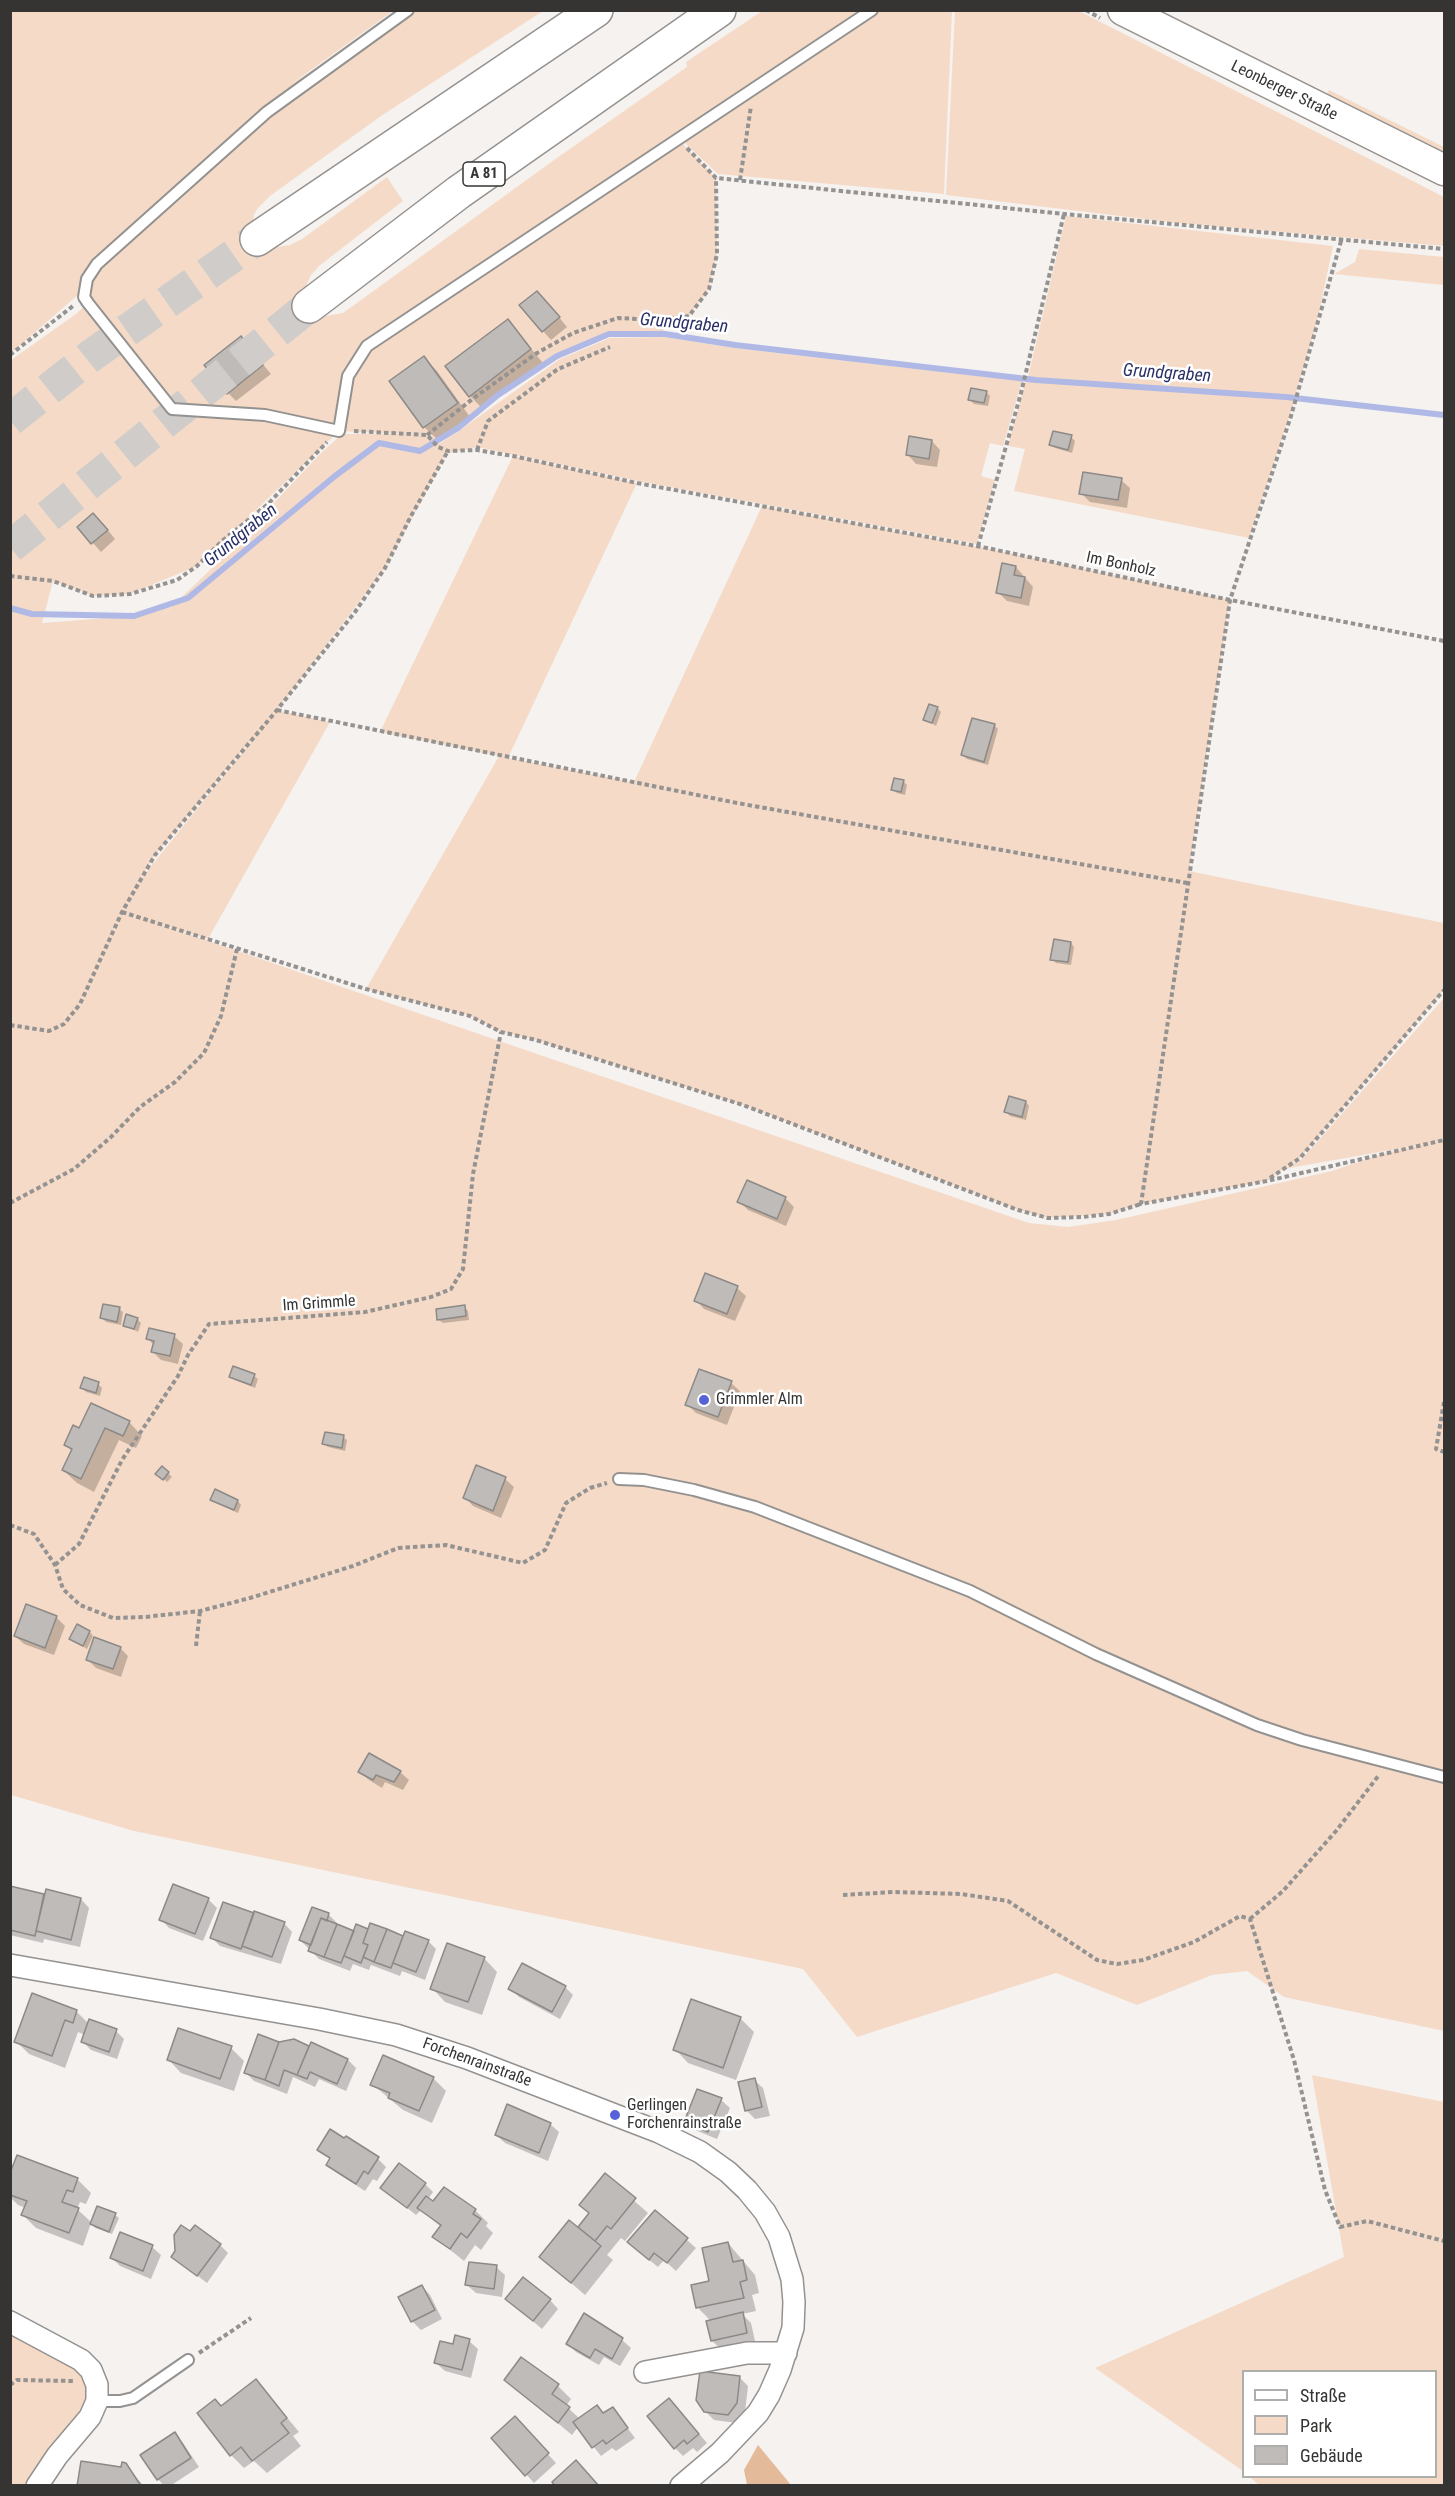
<!DOCTYPE html>
<meta charset="utf-8">
<style>
body{margin:0}
#map{position:relative;width:1455px;height:2496px;overflow:hidden;background:#f5f2f0;font-family:"Roboto Condensed",sans-serif}
canvas{display:block}
.frame{position:absolute;inset:0;border:12px solid #353433;pointer-events:none}
.legend{position:absolute;left:1242px;top:2370px;width:195px;height:108px;box-sizing:border-box;background:#fff;border:2px solid #aeaead;margin:0;padding:8px 10px;list-style:none;font-size:18px;color:#353433}
.legend li{display:flex;align-items:center;gap:12px;height:30px}
.legend b{width:30px;border:2px solid #aeaead}
</style>
<div id="map">
<canvas width="1455" height="2496"></canvas>
<div class="frame"></div>
<ul class="legend">
<li><b style="height:8px;background:#fff"></b>Straße</li>
<li><b style="height:16px;background:#f5dbc7"></b>Park</li>
<li><b style="height:16px;background:#bebbb9"></b>Gebäude</li>
</ul>
</div>
<script>
const ctx = document.querySelector('canvas').getContext('2d');
ctx.lineJoin = 'round';
function fillPath(path, color) { ctx.fillStyle = color; ctx.fill(path, 'evenodd'); }
const toPath = rows => new Path2D(rows.map(r => 'M' + r).join(''));
function stroke(path, color, width, dash) { ctx.strokeStyle = color; ctx.lineWidth = width; ctx.lineCap = dash ? 'butt' : 'round'; ctx.setLineDash(dash || []); ctx.stroke(path); }
function write(font, color, halo, rows, align = 'center') {
  ctx.font = font + ' "Roboto Condensed",sans-serif'; ctx.lineWidth = 5; ctx.setLineDash([]); ctx.textBaseline = 'middle'; ctx.strokeStyle = halo; ctx.fillStyle = color; for (const [text, x, y, turn = 0] of rows) {
    ctx.save(); ctx.translate(x, y); ctx.rotate((+turn || 0) * Math.PI / 180); ctx.textAlign = isNaN(turn) ? turn : align; if (halo) ctx.strokeText(text, 0, 0); ctx.fillText(text, 0, 0); ctx.restore();
  }
}
fillPath(toPath([
 [11,11,393,11,290,85,406,11,543,11,381,116,270,196,258,208,254,214,253,227,268,246,277,247,290,245,302,239,387,177,403,201,319,266,311,275,305,288,305,296,320,314,326,316,343,313,350,308,554,160,687,67,686,62,762,11,868,11,679,140,716,178,717,254,709,289,689,316,660,320,665,334,609,334,555,354,536,370,435,441,439,444,460,430,560,359,610,338,665,337,734,348,1022,381,1003,446,990,443,981,476,995,480,977,544,638,481,477,447,450,453,448,451,385,568,277,710,330,722,208,939,159,924,1029,1223,1068,1227,1116,1220,1332,1171,1385,1153,1425,1144,1284,1169,1267,1181,1141,1204,1109,1214,1048,1218,1018,1210,743,1105,536,1040,501,1032,470,1016,366,989,499,756,380,732,513,456,637,483,508,758,634,782,762,506,1000,551,1230,600,1189,871,1444,923,1444,990,1300,1158,1290,1165,1302,1159,1444,998,1444,2031,1284,1997,1247,1971,1212,1975,1137,2005,1056,1973,857,2037,803,1969,134,1831,11,1795,11,360,76,314,87,304,87,279,175,193,172,188,87,266,79,294,11,353],
 [339,431,403,434,342,434,319,455,272,505,276,507,141,636,175,603,134,616,42,623,53,581,93,596,130,594,197,566],
 [253,738,254,738,140,880,155,855],
 [872,11,952,11,944,194,718,174,683,141],
 [955,11,1079,11,1444,197,1444,246,1178,223,946,195],
 [1329,90,1444,147,1444,163,1322,103],
 [1066,216,1333,246,1316,326,1295,396,1028,377],
 [1359,249,1444,257,1444,285,1334,274,1355,262],
 [1026,380,1295,399,1249,538,1014,491,1025,449,1008,446],
 [1312,2075,1444,2102,1444,2485,1260,2486,1250,2477,1436,2476,1436,2372,1244,2372,1243,2471,1095,2368,1344,2257],
 [10,2322,67,2352,97,2389,37,2485,11,2485]
]), '#f5dbc7');
fillPath(toPath([
 [758,2445,791,2485,747,2485,744,2470]
]), '#e3ba9a');
fillPath(toPath([
 [546,301,567,327,551,340,543,331],
 [508,321,543,363,483,409,470,396],
 [241,338,271,374,236,401,228,393],
 [424,358,437,371,470,417,438,440,424,427],
 [986,392,990,396,988,406,974,404,970,400],
 [1071,437,1075,441,1072,453,1055,448,1051,445],
 [932,441,940,450,937,467,916,464,908,455],
 [1121,480,1130,488,1127,508,1090,502,1081,493],
 [102,523,115,539,101,552,79,527],
 [1016,567,1033,587,1029,606,1007,601,998,592],
 [937,708,941,712,936,726,925,719],
 [994,725,998,729,988,765,967,759,963,755],
 [903,781,907,785,905,795,897,793,893,790],
 [1071,943,1074,947,1071,965,1056,963,1052,959],
 [1026,1102,1029,1106,1026,1120,1010,1116,1006,1112],
 [785,1198,794,1207,786,1226,748,1210,739,1201],
 [737,1288,746,1296,735,1321,704,1309,696,1300],
 [464,1307,468,1311,469,1320,443,1323,439,1320],
 [119,1309,123,1312,121,1325,106,1322,102,1318],
 [137,1319,141,1323,138,1332,124,1325],
 [174,1336,183,1344,178,1364,161,1360,153,1352,154,1345,148,1339],
 [231,1376,254,1376,258,1379,255,1388,235,1380],
 [731,1383,740,1391,727,1425,696,1413,687,1404],
 [98,1384,102,1388,100,1396,86,1392,82,1388],
 [129,1422,142,1436,136,1448,119,1440,94,1492,77,1483,63,1470,72,1451,66,1445,80,1430],
 [343,1437,347,1440,345,1451,328,1447,324,1444],
 [157,1473,168,1473,172,1477,167,1482],
 [505,1479,514,1487,501,1518,473,1506,465,1497],
 [216,1491,238,1501,241,1505,238,1513,216,1503,212,1500],
 [56,1617,65,1626,54,1655,24,1644,15,1636],
 [90,1632,93,1636,87,1649,71,1639],
 [120,1648,128,1656,121,1677,96,1668,88,1660],
 [360,1772,400,1772,409,1780,403,1790,385,1782,382,1788,369,1780],
 [10,1888,45,1896,81,1899,89,1908,80,1947,44,1939,43,1943,10,1935],
 [208,1899,217,1908,203,1941,169,1928,161,1919],
 [329,1915,337,1923,336,1926,355,1933,369,1931,371,1925,404,1938,428,1941,436,1949,425,1980,402,1971,400,1976,371,1965,369,1970,353,1964,350,1971,319,1959,300,1940],
 [284,1923,292,1932,281,1964,220,1946,212,1938],
 [484,1958,497,1972,482,2015,445,2002,432,1988],
 [565,1987,573,1995,560,2019,519,1997,510,1988],
 [692,2001,741,2019,754,2032,736,2080,688,2063,675,2049],
 [76,2011,89,2024,116,2031,124,2039,117,2059,91,2050,83,2042,85,2035,78,2032,65,2068,29,2054,16,2041],
 [294,2041,348,2060,356,2068,346,2091,319,2079,315,2087,293,2077,287,2094,254,2081,245,2072,279,2043],
 [231,2048,244,2061,234,2091,181,2073,168,2059],
 [433,2078,446,2091,432,2123,403,2110,372,2084],
 [754,2080,763,2088,770,2116,755,2119,746,2110],
 [721,2100,730,2108,717,2139,695,2130,686,2122],
 [550,2124,559,2132,548,2161,505,2143,496,2135],
 [319,2149,378,2159,386,2167,377,2181,373,2179,365,2191,337,2173,328,2165,331,2160],
 [605,2175,648,2213,625,2241,621,2238,607,2255,613,2260,585,2295,541,2257,578,2229,590,2214],
 [10,2177,77,2179,91,2193,86,2204,80,2202,77,2209,92,2223,115,2215,119,2218,112,2234,95,2228,91,2223,83,2246,36,2228,23,2215,26,2208,18,2205,10,2197],
 [425,2184,433,2192,428,2199,434,2203,475,2210,488,2223,486,2226,493,2233,481,2250,475,2245,464,2261,434,2237,441,2227,421,2210,416,2215,382,2188],
 [655,2212,696,2248,676,2271,664,2260,658,2267,638,2251],
 [191,2234,220,2245,228,2253,207,2283,173,2257],
 [728,2243,755,2275,759,2293,752,2295,756,2311,742,2314,751,2323,755,2341,721,2349,712,2341,711,2321,698,2308],
 [152,2247,161,2255,151,2279,120,2266,111,2257],
 [496,2267,505,2275,502,2297,476,2293,467,2285],
 [422,2286,430,2295,442,2319,421,2330,412,2321],
 [550,2300,558,2309,542,2329,516,2307],
 [584,2315,622,2340,631,2348,620,2366,604,2357,599,2365,576,2352,568,2344],
 [469,2341,478,2349,471,2378,445,2371,436,2363,454,2346],
 [521,2359,558,2386,571,2399,566,2406,580,2419,597,2407,605,2414,613,2409,635,2438,616,2451,612,2448,601,2456,578,2427,572,2435,506,2380],
 [739,2377,748,2386,745,2412,737,2423,714,2420,705,2411],
 [256,2380,299,2432,293,2436,301,2446,267,2473,254,2461,244,2468,231,2455,221,2408],
 [677,2408,707,2443,697,2452,693,2448,683,2456,675,2448],
 [523,2427,556,2463,534,2483,526,2474],
 [175,2434,183,2443,199,2467,170,2486,164,2486,158,2479],
 [125,2465,144,2486,79,2486,122,2469]
]), '#0003');
stroke(toPath([
 [10,608,32,614,134,616,188,598,335,476,379,443,420,451,458,428,498,395,557,356,609,334,665,334,735,345,1036,380,1286,397,1444,415]
]), '#b0b9e5', 6);
const building = toPath([
 [537,291,560,317,542,332,519,305,537,291],
 [508,319,531,349,469,397,445,366,508,319],
 [241,336,263,365,227,394,204,365,241,336],
 [424,356,458,403,423,428,389,381,424,356],
 [971,388,987,391,984,403,968,400,971,388],
 [1053,431,1072,435,1068,450,1049,445,1053,431],
 [909,436,932,440,929,459,906,455,909,436],
 [1083,472,1122,478,1118,500,1079,494,1083,472],
 [93,513,108,530,91,544,77,527,93,513],
 [1002,563,1016,566,1014,575,1025,577,1021,598,996,593,1002,563],
 [929,704,938,707,932,723,923,720,929,704],
 [972,718,995,724,984,762,961,755,972,718],
 [894,778,904,780,901,792,891,790,894,778],
 [1054,939,1071,942,1068,962,1050,960,1054,939],
 [1009,1096,1026,1101,1022,1117,1004,1112,1009,1096],
 [747,1180,786,1197,777,1219,737,1202,747,1180],
 [705,1273,738,1286,727,1314,694,1301,705,1273],
 [103,1304,120,1307,117,1322,100,1318,103,1304],
 [465,1305,466,1316,437,1320,436,1309,465,1305],
 [126,1314,138,1318,134,1329,123,1326,126,1314],
 [149,1328,175,1334,170,1356,151,1352,154,1341,146,1339,149,1328],
 [233,1366,255,1374,251,1385,229,1377,233,1366],
 [699,1369,732,1381,718,1417,685,1405,699,1369],
 [84,1377,99,1382,96,1393,80,1388,84,1377],
 [91,1403,130,1421,123,1436,105,1428,81,1479,62,1470,72,1449,64,1445,73,1425,79,1428,91,1403],
 [325,1432,344,1435,342,1448,322,1444,325,1432],
 [476,1465,506,1477,493,1511,463,1498,476,1465],
 [162,1466,169,1472,163,1480,155,1474,162,1466],
 [215,1489,238,1500,234,1510,210,1500,215,1489],
 [26,1604,57,1616,45,1648,14,1636,26,1604],
 [77,1624,90,1631,83,1646,69,1639,77,1624],
 [94,1637,121,1647,113,1669,86,1660,94,1637],
 [369,1753,401,1771,394,1782,376,1775,373,1780,358,1772,369,1753],
 [173,1884,209,1898,195,1934,159,1920,173,1884],
 [10,1886,44,1894,35,1936,10,1930,10,1886],
 [46,1889,81,1898,71,1940,36,1931,46,1889],
 [223,1902,254,1913,241,1949,210,1938,223,1902],
 [312,1907,329,1913,327,1921,321,1918,311,1945,299,1940,312,1907],
 [254,1911,285,1922,272,1957,242,1946,254,1911],
 [321,1918,337,1924,324,1957,308,1951,321,1918],
 [370,1923,387,1929,374,1962,363,1957,368,1945,363,1943,370,1923],
 [337,1924,354,1931,341,1963,324,1957,337,1924],
 [356,1924,368,1929,363,1943,368,1945,361,1963,344,1956,356,1924],
 [387,1929,403,1936,391,1968,374,1962,387,1929],
 [405,1931,429,1940,416,1972,393,1963,405,1931],
 [447,1943,485,1957,468,2002,430,1989,447,1943],
 [522,1963,566,1986,552,2012,508,1989,522,1963],
 [32,1993,77,2010,73,2023,65,2020,52,2056,14,2042,32,1993],
 [691,1999,741,2017,723,2068,673,2050,691,1999],
 [89,2019,117,2029,109,2052,81,2042,89,2019],
 [178,2028,232,2046,220,2079,167,2060,178,2028],
 [258,2034,279,2042,265,2080,244,2073,258,2034],
 [294,2039,309,2046,297,2075,284,2070,279,2086,265,2080,279,2042,294,2039],
 [311,2042,348,2059,337,2084,310,2072,307,2079,297,2075,311,2042],
 [383,2055,434,2077,419,2111,388,2098,390,2093,370,2085,383,2055],
 [755,2078,762,2107,745,2111,738,2082,755,2078],
 [697,2089,722,2098,708,2132,684,2122,697,2089],
 [507,2104,551,2123,539,2153,495,2135,507,2104],
 [330,2129,344,2138,346,2136,379,2157,368,2174,364,2171,356,2184,326,2165,330,2158,317,2150,330,2129],
 [17,2155,78,2178,73,2192,67,2190,62,2202,79,2208,69,2233,21,2215,27,2201,10,2195,10,2173,17,2155],
 [399,2163,426,2183,407,2208,380,2188,399,2163],
 [605,2173,636,2198,611,2229,607,2226,595,2241,578,2227,589,2213,579,2205,605,2173],
 [444,2187,476,2209,473,2214,481,2219,467,2238,461,2233,450,2249,432,2237,441,2225,417,2208,426,2196,433,2201,444,2187],
 [97,2206,116,2213,109,2232,90,2224,97,2206],
 [655,2210,688,2238,667,2263,654,2253,649,2260,627,2242,655,2210],
 [569,2220,601,2246,571,2283,539,2257,569,2220],
 [181,2225,190,2231,195,2225,221,2244,197,2276,171,2257,175,2251,174,2235,181,2225],
 [120,2232,153,2245,143,2271,110,2258,120,2232],
 [728,2242,733,2262,743,2260,747,2280,740,2282,744,2298,696,2308,691,2285,709,2281,702,2248,728,2242],
 [469,2262,497,2265,494,2289,465,2285,469,2262],
 [523,2277,551,2299,533,2321,505,2299,523,2277],
 [422,2285,435,2310,411,2322,398,2297,422,2285],
 [743,2312,747,2333,711,2341,706,2321,743,2312],
 [584,2313,623,2338,612,2359,595,2349,590,2358,566,2344,584,2313],
 [455,2335,470,2339,462,2370,434,2363,440,2341,453,2344,455,2335],
 [521,2357,559,2384,552,2394,570,2407,558,2423,504,2380,521,2357],
 [700,2371,740,2376,737,2403,728,2415,704,2412,696,2400,700,2371],
 [256,2379,287,2418,281,2423,289,2433,252,2461,241,2447,230,2456,197,2413,215,2399,221,2406,256,2379],
 [669,2398,699,2434,687,2444,684,2440,674,2449,647,2416,669,2398],
 [597,2405,603,2413,613,2407,628,2428,606,2444,603,2440,592,2448,573,2422,597,2405],
 [515,2416,549,2453,525,2476,491,2438,515,2416],
 [175,2432,191,2458,157,2480,140,2455,175,2432],
 [576,2460,599,2486,555,2486,552,2482,576,2460],
 [81,2461,121,2467,122,2462,126,2463,141,2486,77,2486,81,2461]
]);
fillPath(building, '#bebbb9');
stroke(building, '#8c8987', 1.5);
stroke(toPath([
 [10,420,92,355,257,239],
 [10,547,309,306]
]), '#cfccca', 33, [33, 16]);
const service = toPath([
 [408,10,267,112,97,264,87,279,84,297,88,303,172,409,265,415,339,431,348,376,367,346,872,10],
 [619,1479,644,1480,694,1490,755,1507,970,1591,1096,1654,1257,1725,1302,1740,1444,1777],
 [97,2401,120,2401,133,2398,188,2360]
]);
const minor = toPath([
 [10,1965,319,2019,396,2035,467,2058,659,2132,700,2152,728,2172,747,2190,765,2212,779,2237,792,2279,794,2302,793,2328,780,2370,769,2395,758,2413,720,2453,681,2486],
 [10,2322,81,2360,91,2370,97,2385,97,2401,90,2417,57,2456,37,2486],
 [645,2372,747,2353,786,2353]
]);
const secondary = toPath([
 [1123,10,1444,170]
]);
const motorway = toPath([
 [257,239,596,10],
 [309,306,459,192,719,10]
]);
stroke(service, '#949290', 14);
stroke(minor, '#949290', 24);
stroke(secondary, '#949290', 33);
stroke(motorway, '#949290', 36);
stroke(toPath([
 [1086,10,1100,18],
 [687,148,716,178,1064,214,1444,249],
 [740,180,751,106],
 [1341,241,1291,416,1230,600,1141,1204,1267,1181,1444,1140],
 [10,355,73,306],
 [354,431,427,435,438,447,448,451,477,450,513,456,637,483,987,548,1230,600,1444,641],
 [427,435,475,397,537,353,573,333,618,318,660,320,689,316,709,289,717,254,716,178],
 [477,450,488,421,558,369,610,347],
 [978,546,1021,393,1064,214],
 [10,576,53,581,93,596,130,594,177,580,197,566,222,541,268,504,327,442],
 [277,710,737,803,1187,883],
 [122,912,366,989,470,1016,501,1032,536,1040,743,1105,1018,1210,1048,1218,1083,1217,1109,1214,1141,1204],
 [10,1025,49,1031,64,1024,80,1004,122,912,155,855,277,710,355,612,385,568,411,516,448,451],
 [1270,1178,1300,1158,1444,990],
 [10,1203,74,1169,111,1137,140,1107,175,1082,204,1053,221,1016,237,949],
 [1444,1402,1436,1449,1444,1452],
 [10,1525,34,1534,55,1565,63,1589,80,1605,113,1618,145,1617,200,1611,250,1598,353,1566,398,1548,446,1545,523,1563,545,1550,566,1503,590,1488,607,1483],
 [55,1565,79,1544,122,1460,178,1376,188,1355,209,1324,365,1312,431,1297,451,1289,463,1269,473,1174,501,1032],
 [196,1646,200,1611],
 [843,1895,894,1892,961,1894,1008,1901,1097,1960,1117,1964,1143,1960,1194,1942,1240,1916,1250,1919,1294,2060,1325,2190,1340,2227,1367,2221,1444,2241],
 [1250,1919,1283,1891,1336,1831,1379,1775],
 [199,2353,251,2318],
 [10,2385,17,2380,74,2381]
]), '#959392', 4, [4.5, 3]);
stroke(service, '#fff', 10);
stroke(minor, '#fff', 21);
stroke(secondary, '#fff', 30);
stroke(motorway, '#fff', 33);
for (const [x, y, r, color] of [
 [704,1400,6,"#5761d8"],
 [615,2115,6,"#5761d8"]
]) { const dot = new Path2D(); dot.arc(x, y, r, 0, 2 * Math.PI); ctx.fillStyle = color; ctx.fill(dot); stroke(dot, '#fff', 2); }
for (const [x, y, w] of [
 [484,174,42]
]) { const box = new Path2D(); box.roundRect(x - w / 2, y - 12, w, 24, 4.5); ctx.fillStyle = '#fff'; ctx.fill(box); stroke(box, '#353433', 1.5); }
write('bold 15px', '#353433', null, [
 ["A 81",484,174]
]);
write('16px', '#353433', '#fff', [
 ["Leonberger Straße",1284,91,26],
 ["Im Bonholz",1121,565,12],
 ["Im Grimmle",319,1304,-4],
 ["Forchenrainstraße",477,2063,20]
]);
write('16px', '#353433', '#fff', [
 ["Grimmler Alm",716,1400],
 ["Gerlingen",627,2106],
 ["Forchenrainstraße",627,2124]
], 'left');
write('italic 18px', '#2a3066', '#fff', [
 ["Grundgraben",684,324,5],
 ["Grundgraben",1167,374,4],
 ["Grundgraben",241,536,-39]
]);
</script>
